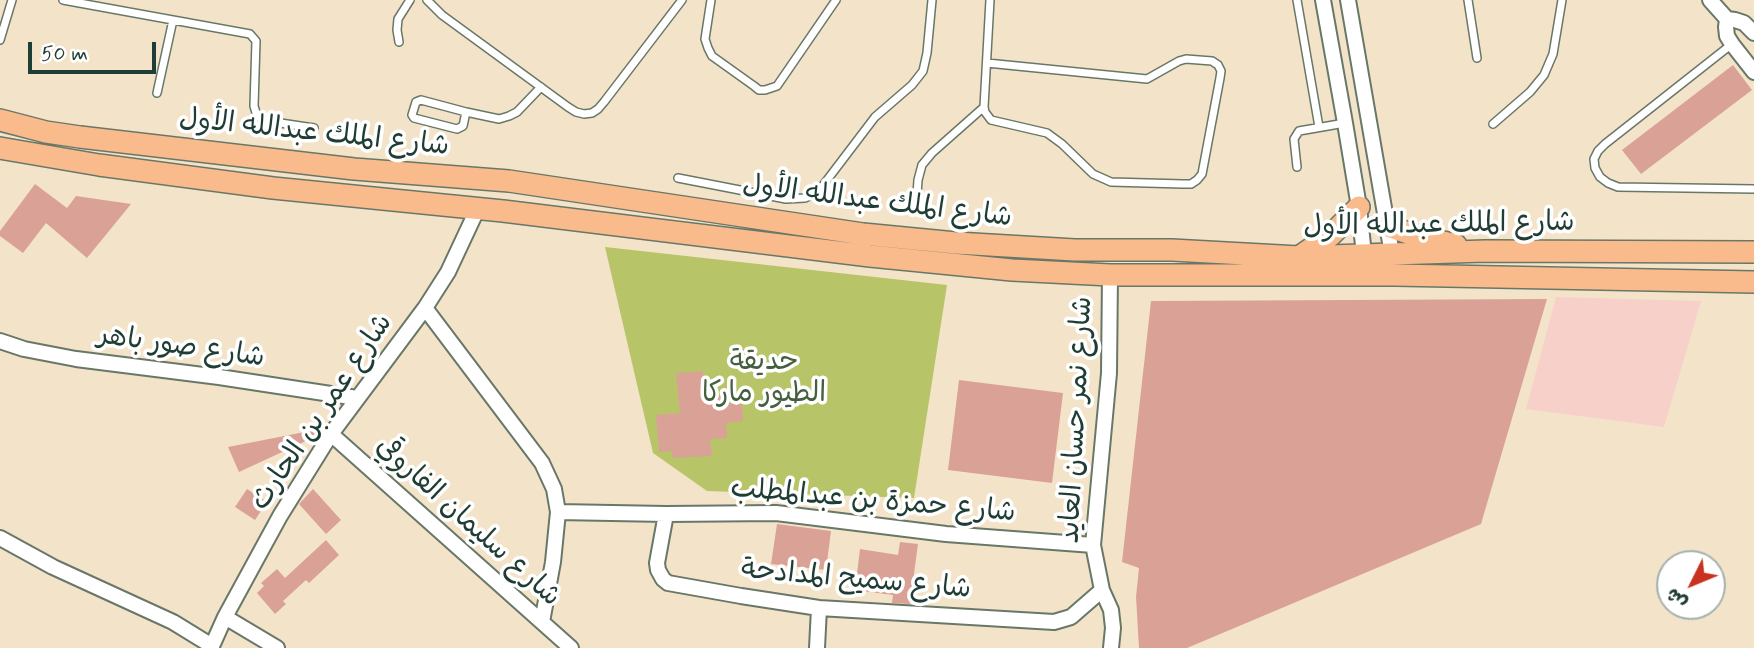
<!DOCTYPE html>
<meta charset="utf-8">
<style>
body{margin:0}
#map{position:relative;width:1754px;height:648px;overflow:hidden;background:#f3e4c9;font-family:Mynerve,"Playpen Sans Arabic",sans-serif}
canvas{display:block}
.north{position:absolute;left:1656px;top:550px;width:70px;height:70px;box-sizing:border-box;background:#fff;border:2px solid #a5b1ae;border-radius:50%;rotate:227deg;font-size:19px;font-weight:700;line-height:28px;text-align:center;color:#1f3d34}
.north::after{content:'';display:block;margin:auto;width:24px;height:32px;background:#c8321e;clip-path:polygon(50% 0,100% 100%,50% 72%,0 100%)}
.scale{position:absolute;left:28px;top:42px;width:128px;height:32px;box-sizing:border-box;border:4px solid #1f3d34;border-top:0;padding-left:9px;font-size:21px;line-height:24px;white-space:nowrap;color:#1f3d34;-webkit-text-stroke:5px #fff;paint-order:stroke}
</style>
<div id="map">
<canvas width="1754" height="648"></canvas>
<div class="north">ش</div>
<div class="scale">50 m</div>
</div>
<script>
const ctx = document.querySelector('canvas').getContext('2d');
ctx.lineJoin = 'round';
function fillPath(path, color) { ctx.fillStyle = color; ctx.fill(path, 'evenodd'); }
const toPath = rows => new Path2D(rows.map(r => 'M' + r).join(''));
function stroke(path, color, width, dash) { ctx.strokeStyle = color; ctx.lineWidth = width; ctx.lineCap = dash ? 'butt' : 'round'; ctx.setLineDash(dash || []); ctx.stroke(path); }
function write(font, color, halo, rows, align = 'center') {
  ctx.font = font + ' Mynerve,"Playpen Sans Arabic",sans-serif'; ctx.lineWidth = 7; ctx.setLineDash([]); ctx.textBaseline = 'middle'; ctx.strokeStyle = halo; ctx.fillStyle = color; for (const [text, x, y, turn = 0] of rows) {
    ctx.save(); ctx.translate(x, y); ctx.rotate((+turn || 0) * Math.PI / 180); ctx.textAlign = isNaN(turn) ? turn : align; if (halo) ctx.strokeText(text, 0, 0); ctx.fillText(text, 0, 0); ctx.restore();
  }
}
fillPath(toPath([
 [1556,297,1701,301,1664,427,1526,409]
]), '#f7d0ca');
fillPath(toPath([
 [605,247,947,285,914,498,707,491,653,453]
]), '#b7c568');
fillPath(toPath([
 [1733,65,1752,90,1641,174,1622,150],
 [35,184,67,208,76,196,131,204,87,258,46,223,23,253,0,236,0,231],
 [1547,299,1481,524,1187,648,1139,648,1136,597,1139,568,1122,562,1151,301],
 [703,371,705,396,729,394,730,404,742,404,743,421,726,423,727,438,710,439,712,456,673,458,672,451,659,452,656,415,680,413,676,373],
 [959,380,1063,393,1052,483,948,470],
 [320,429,321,432,319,435,239,472,228,447],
 [247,489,267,502,255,520,235,507],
 [313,489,341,520,326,534,299,504],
 [777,524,831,531,826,570,771,564],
 [326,540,339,555,309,583,306,580,283,601,286,604,275,614,257,593,264,586,261,583,277,569,285,578],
 [900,542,918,544,910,604,892,603,893,595,855,590,860,549,898,555]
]), '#daa197');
const service = toPath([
 [63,0,250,34,256,41,254,106,257,116,267,121,314,128],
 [427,0,442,15,568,107,576,112,584,114,592,113,598,109,604,102,682,0],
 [711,0,705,39,708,48,712,56,754,86,759,90,765,90,777,86,836,0],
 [1297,0,1319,127],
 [1468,0,1477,58],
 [0,40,12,0],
 [399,42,397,30,398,19,410,0],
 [1732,44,1605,144,1598,151,1594,159,1595,168,1600,177,1608,183,1618,187,1754,189],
 [987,63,1147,79,1179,61,1186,59,1212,61,1218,65,1221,71,1220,78,1202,174,1197,180,1191,184,1183,184,1111,182,1093,174,1062,144,1047,133,991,120,985,112,984,107,990,0],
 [157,93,173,20],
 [466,112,463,126,457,129,414,118,412,115,416,102,421,100,466,112,499,119,509,116,517,112,541,87],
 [1493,124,1530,92,1544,75,1553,54,1562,0],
 [1297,167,1294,139,1299,131,1345,123],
 [678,178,786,199,805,198,813,194,821,188,875,117,912,85,923,71,927,53,932,0],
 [916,210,918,180,922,165,932,153,984,107]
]);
const minor = toPath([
 [1323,0,1345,123,1359,207,1364,255],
 [1348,0,1392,254],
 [1710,0,1727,19,1735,20,1744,23,1754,33],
 [1727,19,1726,27,1727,36,1732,44,1754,72],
 [1110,275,1109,373,1093,545,1102,590,1111,610,1113,628,1111,648],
 [425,308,542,463,554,489,558,512,553,562,542,622],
 [0,341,24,349,76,359,219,377,357,398],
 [331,434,571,648],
 [558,512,666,514,776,513,946,534,1093,545],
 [666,514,657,563,658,570,663,579,668,583,741,596,819,608,1054,622,1071,617,1102,590],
 [0,538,53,567,173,622,212,646,212,648],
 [225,617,277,648],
 [212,646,225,617,280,516,331,434,425,308,448,272,477,210],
 [817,648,819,608]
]);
const primary = toPath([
 [0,120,46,132,80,137,354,169,509,181,863,234,956,243,1075,250,1172,250,1299,257,1485,251,1754,252],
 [0,148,99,165,273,188,503,211,870,256,1012,270,1110,275,1395,275,1754,282],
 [1388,226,1417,236,1456,245],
 [1299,257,1331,235,1359,207]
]);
stroke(service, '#697768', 10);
stroke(minor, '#697768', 18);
stroke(primary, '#697768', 24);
stroke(service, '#fff', 7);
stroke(minor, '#fff', 14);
stroke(primary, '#fabb8c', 21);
write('28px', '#1f3d34', '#fff', [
 ["شارع الملك عبدالله الأول",314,134,6],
 ["شارع الملك عبدالله الأول",877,203,7],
 ["شارع الملك عبدالله الأول",1439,226,-1],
 ["شارع صور باهر",181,348,8],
 ["شارع عمر بن الحارث",323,413,-56],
 ["شارع نمر حسان العايد",1078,420,-87],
 ["شارع حمزة بن عبدالمطلب",873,502,5],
 ["شارع سليمان الفاروقي",467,523,42],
 ["شارع سميح المدادحة",856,581,5]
]);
write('28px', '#455f41', '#fff', [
 ["حديقة",764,363],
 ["الطيور ماركا",764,395]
]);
</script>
